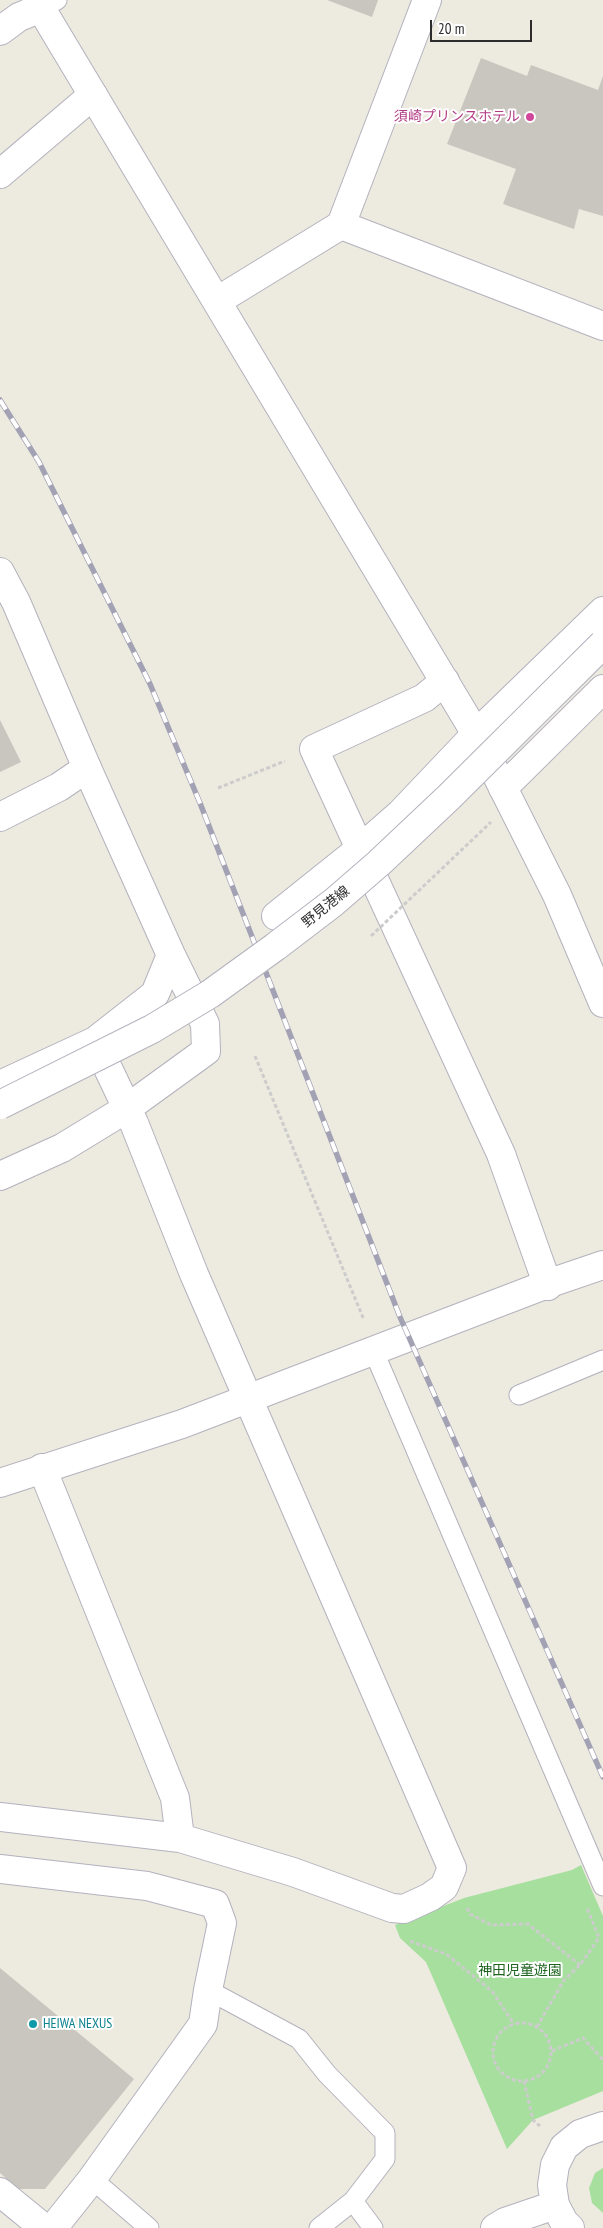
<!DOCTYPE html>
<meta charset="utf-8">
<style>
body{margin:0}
#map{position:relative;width:603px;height:2228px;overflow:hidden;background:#edeadf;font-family:"PT Sans Narrow",sans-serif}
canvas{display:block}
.scale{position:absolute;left:430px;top:20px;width:102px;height:22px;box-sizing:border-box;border:2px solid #2c2c2c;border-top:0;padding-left:6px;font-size:15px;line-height:18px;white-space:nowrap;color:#2c2c2c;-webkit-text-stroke:4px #fff;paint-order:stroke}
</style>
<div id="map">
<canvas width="603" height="2228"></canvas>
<div class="scale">20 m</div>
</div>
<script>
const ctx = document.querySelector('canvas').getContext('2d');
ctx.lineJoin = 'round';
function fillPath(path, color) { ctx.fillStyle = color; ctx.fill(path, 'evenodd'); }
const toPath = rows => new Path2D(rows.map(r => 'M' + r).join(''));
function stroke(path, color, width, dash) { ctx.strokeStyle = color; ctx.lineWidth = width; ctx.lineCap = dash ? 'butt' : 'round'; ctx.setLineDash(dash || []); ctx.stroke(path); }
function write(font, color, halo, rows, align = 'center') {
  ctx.font = font + ' "PT Sans Narrow","Noto Sans JP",sans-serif'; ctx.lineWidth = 4; ctx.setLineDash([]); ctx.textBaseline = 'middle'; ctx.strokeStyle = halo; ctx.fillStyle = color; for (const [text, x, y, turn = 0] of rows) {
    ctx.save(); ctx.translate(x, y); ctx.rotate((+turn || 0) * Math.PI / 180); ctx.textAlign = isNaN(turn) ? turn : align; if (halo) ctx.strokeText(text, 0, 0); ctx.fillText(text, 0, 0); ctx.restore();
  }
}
fillPath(toPath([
 [581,1865,603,1916,603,2091,533,2120,507,2149,426,1962,400,1938,395,1925,464,1898,572,1870],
 [603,2168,603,2213,592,2203,589,2188,595,2173]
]), '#a7df9f');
fillPath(toPath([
 [327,0,378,0,372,17],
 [481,58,527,76,531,65,598,90,603,76,603,216,579,209,574,229,503,204,516,169,447,144],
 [0,720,21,762,0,772],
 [0,1968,134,2079,45,2189,18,2189,0,2173]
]), '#c8c6be');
const service = toPath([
 [41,8,57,0],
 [374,1352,603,1886],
 [519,1395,603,1360],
 [208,1990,299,2039,327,2074,385,2133,385,2159,353,2201,373,2228],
 [92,2179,149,2228],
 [319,2228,353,2201]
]);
const minor = toPath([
 [0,31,19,17,41,8],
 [0,174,93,95],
 [341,225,603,326],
 [217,301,341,225,427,0],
 [445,681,424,698,314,749,501,1154,548,1286],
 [503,788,603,689],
 [0,817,59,787,87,768,171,955],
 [276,916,361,848,401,813,476,734,603,611],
 [0,1085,95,1041,155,994,171,955,205,1024,206,1051,126,1109,62,1148,0,1176],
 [42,1468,175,1798,180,1838],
 [0,1817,180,1838,293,1872,392,1908,404,1909,430,1897,444,1887,452,1868,194,1274,134,1123,95,1041],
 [0,1869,147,1886,215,1904,222,1923,208,1990,203,2024,92,2179,53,2228],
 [0,2192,44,2228],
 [570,2228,564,2222,555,2205,552,2185,555,2165,564,2147,580,2134,603,2126]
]);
const tertiary = toPath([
 [36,0,476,734,557,895,603,1003],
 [0,572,16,602,87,768],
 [0,1483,182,1424,550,1283,603,1265],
 [495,2228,505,2222,555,2205]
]);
stroke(service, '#b3b2be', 21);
stroke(minor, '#b3b2be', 30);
stroke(tertiary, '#b3b2be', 30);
stroke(toPath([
 [218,788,285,761],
 [255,1056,364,1320],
 [467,1908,470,1914,491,1925,528,1924,580,1965],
 [410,1941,446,1954,492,1991,514,2024],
 '493 2052a29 29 0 1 1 58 0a29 29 0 1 1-58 0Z',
 [537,2027,564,1980,580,1965,599,1938,587,1908],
 [552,2051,583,2038,603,2060],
 [524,2081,533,2120,540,2126]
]), '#ccc', 3, [4, 2.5]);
stroke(service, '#fff', 19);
stroke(minor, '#fff', 28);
stroke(tertiary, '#fff', 28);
const rail = toPath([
 [0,400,39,462,150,684,200,803,400,1317,603,1777]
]);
stroke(rail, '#a3a2b5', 5.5);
stroke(rail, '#fff', 4, [11]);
const secondaryBridge = toPath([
 [0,1105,152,1029,210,994,275,947,334,902,379,863,449,797,603,644]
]);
stroke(secondaryBridge, '#b3b2be', 30, []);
stroke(toPath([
 [371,936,491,822]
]), '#ccc', 3, [4, 2.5]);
stroke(secondaryBridge, '#fff', 28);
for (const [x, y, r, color] of [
 [530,117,5,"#d1479c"],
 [33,2024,5,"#0f9aa8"]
]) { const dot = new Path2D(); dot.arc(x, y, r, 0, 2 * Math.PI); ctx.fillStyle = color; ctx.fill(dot); stroke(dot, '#fff', 2); }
write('14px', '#b23c85', '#fff', [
 ["須崎プリンスホテル",520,117]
], 'right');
write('14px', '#2c2c2c', '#fff', [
 ["野見港線",326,907,-39]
]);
write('14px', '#1f6520', '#fff', [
 ["神田児童遊園",520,1971]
]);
write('14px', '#0d838f', '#fff', [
 ["HEIWA NEXUS",43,2024]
], 'left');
</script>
